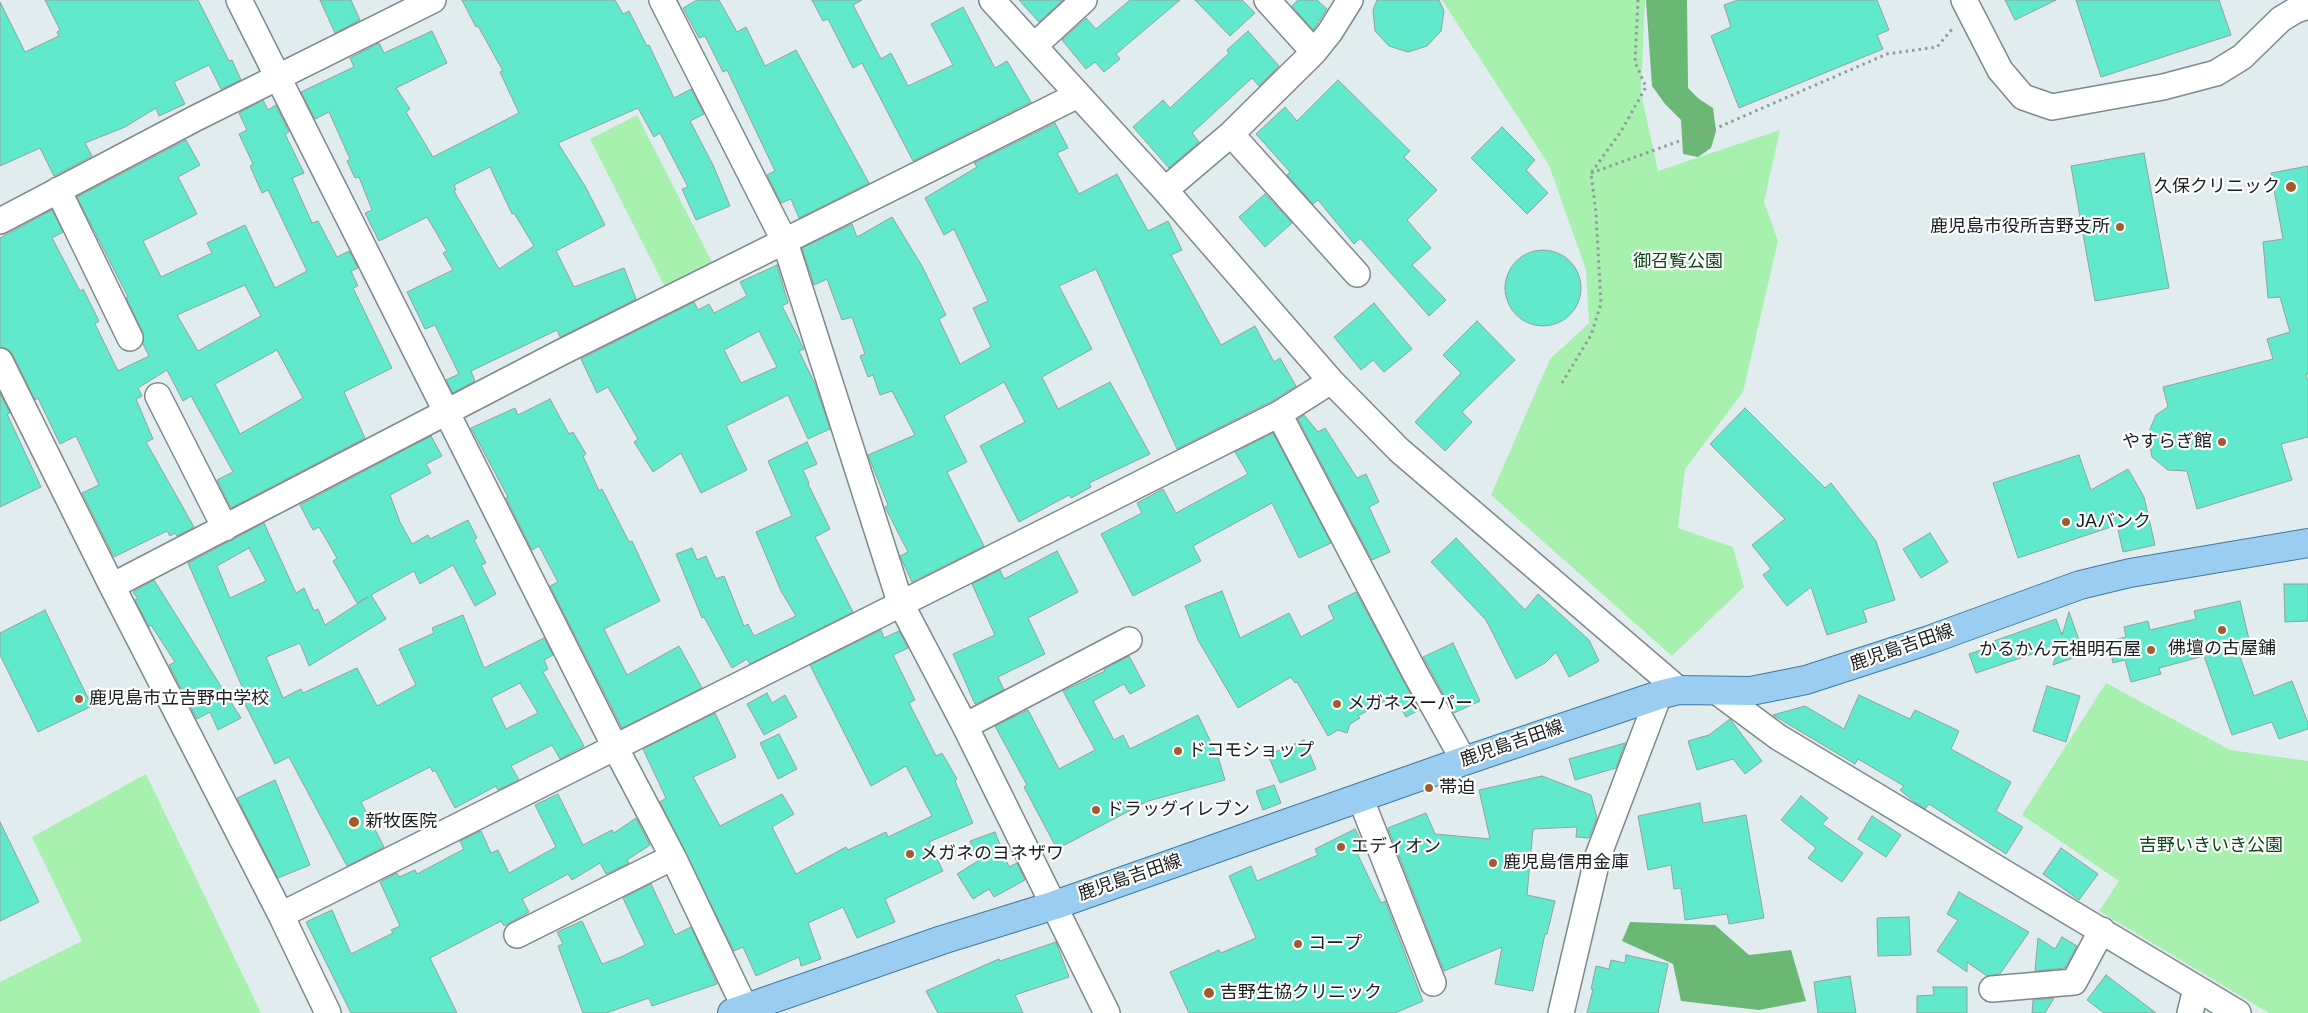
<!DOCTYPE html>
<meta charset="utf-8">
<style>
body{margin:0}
canvas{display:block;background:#e0ecee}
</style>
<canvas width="2308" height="1013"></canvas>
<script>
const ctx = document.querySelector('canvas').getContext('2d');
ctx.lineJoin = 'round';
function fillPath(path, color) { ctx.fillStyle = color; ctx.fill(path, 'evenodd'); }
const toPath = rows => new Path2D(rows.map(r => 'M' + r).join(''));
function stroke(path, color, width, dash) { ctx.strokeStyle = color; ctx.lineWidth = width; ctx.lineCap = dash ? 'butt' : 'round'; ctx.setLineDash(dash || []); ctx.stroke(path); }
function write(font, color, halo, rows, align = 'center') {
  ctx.font = font + ' Helvetica,"Noto Sans JP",sans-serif'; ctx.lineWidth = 4.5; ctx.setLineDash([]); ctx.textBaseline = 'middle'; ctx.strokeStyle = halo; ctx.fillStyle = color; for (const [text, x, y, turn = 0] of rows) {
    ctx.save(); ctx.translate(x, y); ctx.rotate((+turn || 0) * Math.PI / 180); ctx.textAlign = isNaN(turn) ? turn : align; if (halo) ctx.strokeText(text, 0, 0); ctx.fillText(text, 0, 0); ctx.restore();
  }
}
fillPath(toPath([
 [1442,0,1645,0,1641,93,1658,171,1780,130,1764,202,1778,241,1743,392,1685,469,1678,528,1733,547,1744,587,1672,656,1491,495,1550,359,1589,323,1586,270,1549,165],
 [637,115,716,270,669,295,590,139],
 [2106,683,2230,750,2308,761,2308,1013,2269,1013,2099,911,2119,881,2022,815],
 [146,774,261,1013,0,1013,0,982,82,941,32,837]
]), '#a7f0ad');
fillPath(toPath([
 [1646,0,1687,0,1688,88,1699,99,1713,108,1716,131,1711,148,1698,157,1683,154,1681,120,1665,104,1652,86],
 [1630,922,1715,925,1749,955,1791,950,1806,1001,1759,1010,1681,1001,1673,964,1622,941]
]), '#6bb874');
const building = toPath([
 [45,0,198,0,229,61,232,60,241,80,221,89,209,65,174,82,185,104,159,116,156,108,125,127,85,143,92,156,54,176,40,148,0,166,0,2,25,52,59,36,57,32,60,30,45,0],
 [320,0,351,0,360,20,335,33,320,0],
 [462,0,615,0,623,14,629,11,647,46,649,45,674,98,691,89,704,114,690,121,713,165,730,206,696,220,682,189,688,187,660,133,654,137,638,108,558,143,585,186,605,225,556,251,574,287,624,268,636,299,560,337,557,330,471,371,475,381,453,393,446,380,459,374,435,325,425,329,407,292,453,270,443,253,447,251,427,217,379,241,365,213,372,210,359,177,355,178,347,161,350,159,329,112,315,119,301,92,354,67,350,58,379,43,384,53,432,31,447,63,396,88,410,109,406,112,433,157,519,113,500,72,503,71,478,26,476,27,462,0],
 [490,167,512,214,514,213,534,246,499,269,454,191,456,190,454,185,490,167],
 [697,0,719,0,737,32,746,27,765,66,796,50,869,183,799,218,791,199,781,203,767,175,775,171,727,70,723,72,705,36,699,38,683,8,697,0],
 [812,0,862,0,853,5,881,59,891,53,908,86,953,65,931,24,963,7,995,68,1007,61,1031,102,913,161,862,63,853,68,828,19,823,21,812,0],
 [1019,0,1063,0,1039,22,1019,0],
 [1130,0,1180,0,1116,54,1120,59,1104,72,1095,62,1086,69,1062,40,1086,18,1096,29,1130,0],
 [1195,0,1242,0,1255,13,1230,36,1195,0],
 [1298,0,1317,0,1327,9,1313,30,1292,6,1298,0],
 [1377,0,1439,0,1444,11,1441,31,1427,46,1408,52,1389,46,1375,31,1373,10,1377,0],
 [1738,0,1877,0,1889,30,1877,35,1883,49,1739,108,1711,36,1731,27,1724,5,1738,0],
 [2005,0,2056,0,2015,20,2005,0],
 [2076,0,2219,0,2231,35,2101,77,2076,0],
 [1248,31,1279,66,1259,86,1252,78,1192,133,1199,142,1169,168,1133,127,1163,100,1170,108,1229,53,1227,50,1248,31],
 [1338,80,1410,151,1404,157,1437,190,1407,220,1431,248,1412,265,1446,300,1429,316,1360,238,1354,244,1318,200,1313,204,1287,175,1290,172,1256,134,1285,107,1297,121,1338,80],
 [263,100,268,110,276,105,289,132,285,134,304,173,292,178,312,223,318,221,337,257,349,251,358,268,351,271,358,286,353,288,392,368,344,392,365,438,231,508,217,480,233,472,191,396,183,401,167,370,138,388,142,396,136,399,153,439,146,442,194,527,177,536,175,533,170,536,167,531,114,557,82,493,99,485,76,436,60,444,38,398,35,400,13,355,8,349,0,347,0,238,52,210,63,232,52,238,80,291,83,289,99,321,95,324,118,371,149,356,143,344,143,332,126,298,128,297,77,197,186,140,200,165,178,177,197,214,143,241,161,277,212,253,207,243,245,225,275,288,307,271,268,190,262,193,250,166,253,164,239,134,247,130,239,113,263,100],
 [245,285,261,316,198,351,177,315,245,285],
 [277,350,303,398,240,434,215,384,277,350],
 [1055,123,1068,148,1057,153,1079,194,1117,174,1148,231,1168,221,1182,250,1171,255,1221,345,1255,326,1274,362,1280,358,1296,386,1272,401,1177,449,1096,269,1059,286,1092,349,1042,377,1058,409,1110,382,1150,454,1089,483,1091,487,1071,498,1069,495,1019,522,980,446,1025,422,1004,382,944,416,967,462,947,472,984,546,912,582,900,556,908,552,885,507,888,505,868,455,915,435,892,391,880,395,873,375,868,377,860,356,865,354,852,317,842,320,827,279,814,285,802,248,852,224,857,237,892,217,922,266,946,315,939,319,960,364,991,347,973,308,988,301,954,229,944,235,925,198,977,167,974,163,1055,123],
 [1502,127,1535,160,1526,170,1548,193,1527,214,1471,158,1502,127],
 [2144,153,2169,288,2095,301,2071,166,2144,153],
 [2308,166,2308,374,2306,374,2308,382,2308,437,2281,444,2292,480,2197,509,2187,471,2168,470,2152,457,2148,434,2156,415,2168,407,2163,387,2273,359,2267,339,2290,332,2280,297,2268,298,2263,242,2283,239,2271,173,2308,166],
 [1265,194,1292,223,1265,247,1239,217,1265,194],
 '1505 288a38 38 0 1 1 76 0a38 38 0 1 1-76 0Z',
 [777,265,788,303,782,306,804,349,799,351,815,384,830,429,808,439,788,395,726,426,747,470,701,493,681,453,653,472,634,442,638,439,608,387,597,393,581,359,694,302,698,310,709,304,714,313,747,296,740,282,777,265],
 [759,331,777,367,741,383,724,350,759,331],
 [1374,303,1412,349,1384,372,1373,360,1361,370,1334,337,1374,303],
 [1477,321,1515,360,1462,412,1472,422,1445,451,1415,422,1461,373,1443,355,1477,321],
 [0,393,10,413,7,414,41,487,0,507,0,393],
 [550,399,569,434,573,432,586,454,583,456,599,491,602,489,629,542,632,541,660,601,604,629,627,675,679,646,702,688,622,728,550,586,558,582,539,546,532,550,506,498,508,497,471,428,515,408,518,415,550,399],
 [1745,408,1825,488,1831,483,1876,541,1895,600,1863,610,1867,622,1827,635,1811,587,1787,606,1763,575,1771,569,1752,545,1785,519,1710,444,1745,408],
 [1304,415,1318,432,1325,428,1357,478,1366,474,1379,502,1369,507,1390,552,1372,560,1298,419,1304,415],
 [1273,433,1331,543,1299,558,1272,503,1193,546,1201,561,1133,596,1101,534,1142,513,1137,503,1163,489,1176,513,1248,474,1235,452,1273,433],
 [431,436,442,456,426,464,431,473,390,495,400,522,412,544,428,535,430,539,468,520,477,538,474,540,486,563,481,565,496,594,475,606,453,565,420,584,414,571,371,595,386,619,309,666,300,643,266,657,283,698,301,689,303,693,357,668,377,706,416,685,399,649,434,633,432,628,463,615,484,668,544,638,553,655,544,660,548,669,543,672,584,746,560,759,552,745,511,766,519,780,498,790,496,786,455,808,435,770,433,772,430,767,361,802,384,847,347,866,289,757,275,764,243,700,247,698,188,563,264,523,296,593,304,588,314,611,318,609,325,625,368,597,357,603,333,561,337,558,319,527,313,530,300,505,431,436],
 [249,548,266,581,230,598,217,566,249,548],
 [520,683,538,713,506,729,491,698,520,683],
 [807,442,817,464,803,470,809,483,808,484,830,529,815,537,853,612,750,664,747,659,732,668,704,617,702,618,676,554,692,548,697,560,706,556,716,579,724,576,744,626,748,624,754,636,796,616,781,591,756,532,792,516,768,461,807,442],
 [2079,455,2091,490,2128,469,2144,497,2155,545,2123,552,2117,525,2018,558,1993,483,2079,455],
 [1930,533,1948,562,1921,578,1903,549,1930,533],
 [1456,538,1525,610,1538,594,1589,640,1599,661,1569,677,1556,652,1545,663,1516,679,1486,620,1431,562,1456,538],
 [1057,551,1078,592,1028,618,1045,654,998,677,1004,690,975,704,953,654,995,635,972,584,1000,570,1004,579,1057,551],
 [154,580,241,718,218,730,210,712,197,719,169,665,175,662,151,625,149,627,135,600,138,599,133,592,154,580],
 [2284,584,2308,584,2308,621,2285,622,2284,584],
 [1222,591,1240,638,1289,613,1301,637,1334,619,1328,606,1356,592,1419,710,1406,717,1394,696,1358,716,1360,718,1350,724,1347,733,1338,730,1328,736,1297,682,1295,683,1291,677,1238,708,1198,640,1185,606,1222,591],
 [2240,601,2251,648,2238,651,2254,696,2292,681,2308,723,2308,729,2279,739,2272,722,2232,735,2204,656,2159,668,2161,674,2131,682,2125,660,2113,663,2108,641,2126,637,2124,627,2148,621,2150,630,2196,619,2194,611,2240,601],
 [45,610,92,706,38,732,0,655,0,633,45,610],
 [2069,612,2084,654,2053,665,2059,645,1976,673,1969,654,1996,645,1994,641,2056,619,2062,635,2069,612],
 [881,630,884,638,899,631,908,648,893,655,915,700,909,703,936,756,942,753,957,779,955,781,973,823,929,842,943,871,885,899,895,922,857,938,843,907,808,923,821,959,801,966,799,957,756,976,743,947,734,951,660,802,666,798,643,749,715,713,736,757,693,777,720,826,782,794,794,814,772,827,796,874,846,847,848,850,886,832,888,837,932,816,906,766,871,786,810,665,881,630],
 [1453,643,1480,701,1454,713,1423,657,1453,643],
 [1129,656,1145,686,1130,694,1124,684,1093,701,1114,740,1123,735,1130,749,1198,715,1218,757,1225,780,1148,801,1057,849,1024,787,1027,785,995,726,1028,710,1059,769,1095,750,1063,691,1105,671,1104,669,1129,656],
 [2047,686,2080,696,2066,742,2033,731,2047,686],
 [767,693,772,703,785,695,797,717,764,735,747,704,767,693],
 [1859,695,1910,719,1915,710,1959,731,1951,749,2011,782,1996,811,2023,827,2006,854,1929,804,1925,809,1916,803,1900,790,1904,786,1858,759,1855,764,1773,715,1805,706,1844,729,1859,695],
 [1730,719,1762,761,1745,774,1733,759,1697,770,1688,741,1709,735,1730,719],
 [779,734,797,769,778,779,760,743,779,734],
 [1304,740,1316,769,1280,783,1268,755,1304,740],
 [1625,743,1616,768,1575,780,1569,759,1625,743],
 [1542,776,1591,795,1597,818,1589,838,1576,837,1577,827,1533,829,1527,895,1555,901,1547,934,1545,934,1533,991,1495,984,1502,947,1444,971,1388,828,1426,813,1435,834,1490,839,1479,790,1542,776],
 [275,780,310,865,278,878,237,798,275,780],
 [1274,785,1281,803,1263,810,1256,791,1274,785],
 [558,794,583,845,612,830,614,833,636,818,650,845,627,860,629,863,606,874,600,863,572,880,568,874,522,899,529,912,504,926,501,921,430,958,457,1013,351,1013,306,922,332,910,351,954,393,933,391,930,400,926,380,882,397,873,399,877,415,870,417,874,464,849,460,841,481,831,491,853,498,850,509,873,556,847,535,805,558,794],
 [1801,796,1828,818,1822,824,1863,853,1842,882,1808,858,1816,848,1781,820,1801,796],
 [1700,803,1703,823,1746,815,1764,918,1729,924,1727,914,1685,920,1681,888,1674,889,1671,865,1648,870,1638,816,1700,803],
 [1872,816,1901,835,1886,857,1858,839,1872,816],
 [0,822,39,902,0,921,0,822],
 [1355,829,1365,849,1357,853,1381,903,1385,901,1423,1001,1395,1013,1189,1013,1170,972,1219,950,1221,953,1256,938,1229,876,1251,866,1257,881,1318,855,1315,849,1355,829],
 [995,832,1009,867,1017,863,1025,880,994,897,989,889,973,899,957,874,978,861,970,841,995,832],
 [2061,848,2098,874,2079,900,2043,874,2061,848],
 [651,884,675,935,691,927,717,984,652,1006,649,998,606,1013,583,1013,558,946,563,944,557,932,582,921,602,964,621,957,645,945,623,898,651,884],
 [1959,892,2029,932,2000,974,1987,976,1967,962,1967,972,1937,951,1958,920,1947,914,1959,892],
 [1909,917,1911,955,1878,956,1877,918,1909,917],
 [2062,937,2077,946,2065,968,2035,971,2038,938,2055,949,2062,937],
 [1056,942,1069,977,1015,995,1023,1013,938,1013,926,991,999,959,1000,961,1056,942],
 [1626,955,1668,964,1658,1013,1587,1013,1593,989,1591,989,1596,966,1609,969,1611,960,1625,963,1626,955],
 [2106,975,2156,1013,2104,1013,2087,1000,2106,975],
 [1850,976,1856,1013,1818,1013,1814,982,1850,976],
 [1933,987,1967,987,1967,1013,1917,1013,1917,996,1934,995,1933,987],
 [2054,998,2045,1013,2032,1013,2033,1000,2054,998]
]);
fillPath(building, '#61e9ce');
stroke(building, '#95a09d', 1);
const minor = toPath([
 [239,0,615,747,673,857,745,1008],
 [662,0,785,242,900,602,965,726,1107,1013],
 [992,0,1165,190,1331,381,1399,450,1679,690],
 [1267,0,1314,52],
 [1964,0,2000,70,2023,97,2052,107,2163,87,2216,73,2242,57,2281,19,2296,10,2308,6],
 [1034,46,1084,0],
 [1231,134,1357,274],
 [58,190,130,338],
 [1165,190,1231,134,1314,52,1330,32,1350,0],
 [0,221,196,118,433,0],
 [0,361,112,586,281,915,328,1013],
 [158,396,225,528],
 [1279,414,1415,673,1464,761],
 [112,586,560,353,1078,95],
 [1716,691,1778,737,2238,1013],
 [965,726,1129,640],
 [1360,797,1433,983],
 [281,915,1279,414,1331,381],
 [517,935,673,857],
 [1992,989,2074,982,2102,930],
 [1561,1013,1598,856,1659,695],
 [2190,1013,2196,989]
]);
const major = toPath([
 [732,1013,942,940,1055,905,1464,761,1659,695,1679,690,1751,691,1806,680,1929,640,2080,585,2130,573,2308,543]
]);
stroke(minor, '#7e898b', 28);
stroke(major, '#41799f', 30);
stroke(toPath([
 [1591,173,1721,126,1887,54,1937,47,1953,28],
 [1562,383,1591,335,1601,304,1596,213,1591,173,1620,133,1646,87,1635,62,1638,0]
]), '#90999b', 3, [2.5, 4]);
stroke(minor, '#fff', 25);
stroke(major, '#9acdef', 28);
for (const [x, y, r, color] of [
 [2291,187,6,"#a15c2e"],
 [2120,227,5,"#a15c2e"],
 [2222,442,5,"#a15c2e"],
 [2066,522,5,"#a15c2e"],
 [2222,630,5,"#a15c2e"],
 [2151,650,5,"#a15c2e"],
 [79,699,5,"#a15c2e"],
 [1337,704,5,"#a15c2e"],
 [1178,751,5,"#a15c2e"],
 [1429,788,5,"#a15c2e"],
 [1096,810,5,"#a15c2e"],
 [354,822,6,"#a15c2e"],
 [1341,847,5,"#a15c2e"],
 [910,854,5,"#a15c2e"],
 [1493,863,5,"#a15c2e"],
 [1298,944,5,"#a15c2e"],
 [1209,993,6,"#a15c2e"]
]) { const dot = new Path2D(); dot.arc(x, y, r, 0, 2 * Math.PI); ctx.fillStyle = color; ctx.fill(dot); stroke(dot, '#fff', 2); }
write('18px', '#191d1e', '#fff', [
 ["久保クリニック",2280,187,"right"],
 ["鹿児島市役所吉野支所",2110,227,"right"],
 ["やすらぎ館",2212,442,"right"],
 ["JAバンク",2076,522],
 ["佛壇の古屋鋪",2222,649,"center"],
 ["かるかん元祖明石屋",2141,650,"right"],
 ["鹿児島市立吉野中学校",89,699],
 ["メガネスーパー",1347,704],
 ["ドコモショップ",1188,751],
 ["帯迫",1439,788],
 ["ドラッグイレブン",1106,810],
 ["新牧医院",365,822],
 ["エディオン",1351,847],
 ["メガネのヨネザワ",920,854],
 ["鹿児島信用金庫",1503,863],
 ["コープ",1308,944],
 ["吉野生協クリニック",1220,993]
], 'left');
write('18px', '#0a4417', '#fff', [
 ["御召覧公園",1678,262],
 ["吉野いきいき公園",2211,846]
]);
write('18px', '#191d1e', '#fff', [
 ["鹿児島吉田線",1902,648,-19],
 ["鹿児島吉田線",1512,744,-19],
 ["鹿児島吉田線",1130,878,-19]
]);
</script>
